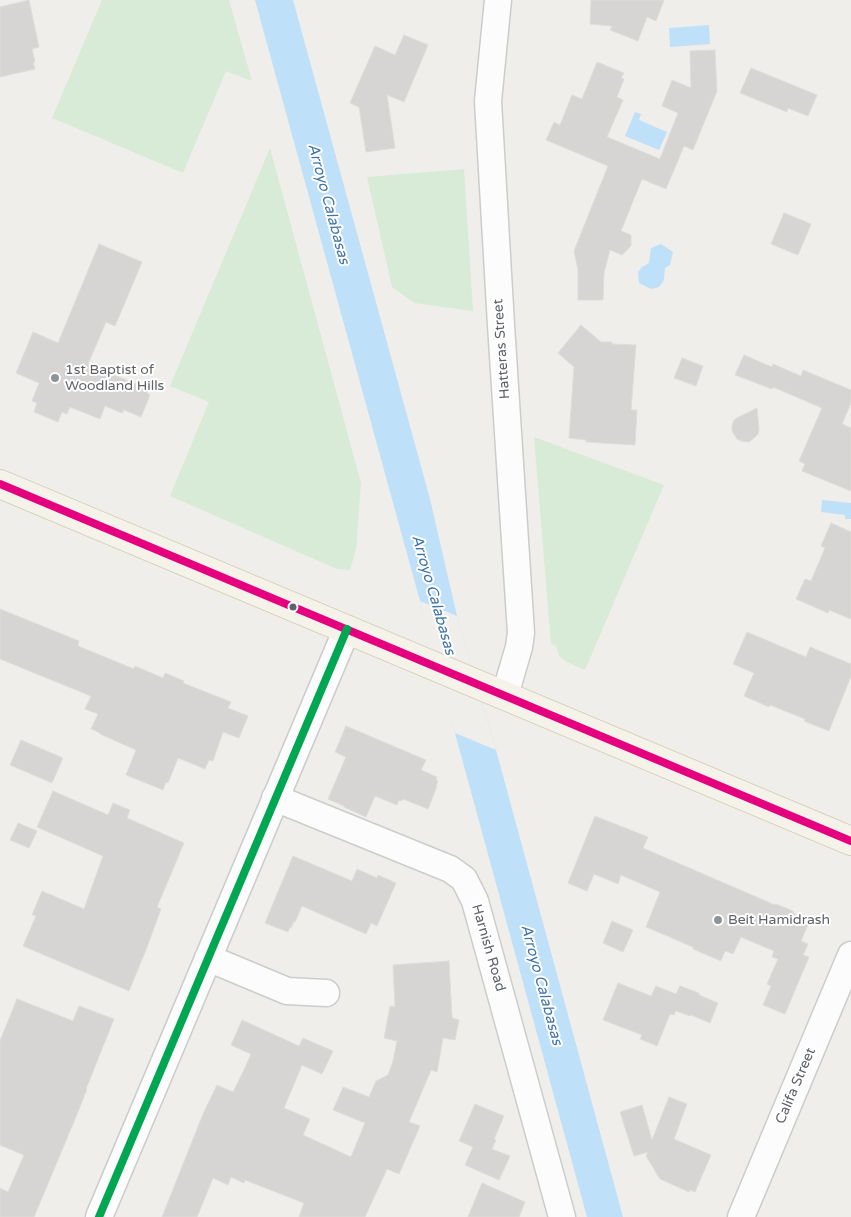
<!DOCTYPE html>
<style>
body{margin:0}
canvas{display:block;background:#efeeea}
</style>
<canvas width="851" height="1217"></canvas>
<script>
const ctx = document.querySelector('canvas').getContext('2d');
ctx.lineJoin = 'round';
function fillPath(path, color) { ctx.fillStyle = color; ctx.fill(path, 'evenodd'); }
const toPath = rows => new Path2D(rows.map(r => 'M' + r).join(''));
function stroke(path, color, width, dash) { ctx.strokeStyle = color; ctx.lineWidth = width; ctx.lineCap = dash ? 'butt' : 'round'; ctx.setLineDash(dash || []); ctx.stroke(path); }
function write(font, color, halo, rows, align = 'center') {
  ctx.font = font + ' "Varela Round",sans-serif'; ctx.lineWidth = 4; ctx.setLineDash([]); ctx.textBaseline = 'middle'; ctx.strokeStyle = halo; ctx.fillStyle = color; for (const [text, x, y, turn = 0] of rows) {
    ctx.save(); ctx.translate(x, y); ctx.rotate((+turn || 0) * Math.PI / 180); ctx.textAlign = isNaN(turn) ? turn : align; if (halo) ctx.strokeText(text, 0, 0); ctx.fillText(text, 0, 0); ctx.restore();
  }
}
fillPath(toPath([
 [102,0,229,0,252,81,226,71,183,173,52,118],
 [270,148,361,483,356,549,350,570,337,569,170,496,209,402,170,386],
 [464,169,473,311,414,303,392,287,367,177],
 [534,437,664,485,585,670,567,662,559,656,556,646,551,644]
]), '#d8ebd6');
fillPath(toPath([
 [255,0,293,0,430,499,457,616,496,750,623,1217,587,1217,453,726,421,607,420,601],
 [709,25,710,44,670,47,669,28],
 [635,112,641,114,639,120,667,132,659,150,625,136],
 [661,244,673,252,670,265,665,268,664,280,659,287,651,289,639,283,638,272,642,267,649,263,651,248],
 [822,500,851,503,851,519,845,519,845,515,821,512]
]), '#bfe0f9');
fillPath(toPath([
 [420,601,457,616,496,750,455,733,436,667,421,607]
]), '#efeeea');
const building = toPath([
 [29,0,39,47,32,49,35,62,33,62,35,69,0,77,0,7,29,0],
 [591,0,664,0,656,21,647,17,638,41,610,30,612,26,590,24,591,0],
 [404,35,428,45,404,102,387,95,395,148,366,152,359,107,350,103,375,46,395,55,404,35],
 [715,50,717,91,693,150,684,146,666,189,642,179,621,231,631,235,631,246,622,255,610,250,604,273,603,300,578,300,578,270,574,251,608,166,546,140,554,122,560,125,572,95,582,99,597,62,624,73,621,78,624,79,617,97,623,100,607,137,660,159,678,113,662,106,672,80,691,88,690,51,715,50],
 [751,68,817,95,808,116,788,108,787,112,740,93,751,68],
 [784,213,811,224,798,255,771,244,784,213],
 [99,244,142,262,115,326,106,322,88,364,148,389,147,393,150,395,141,417,124,410,122,413,105,406,100,419,70,407,67,414,62,412,58,422,34,412,37,403,32,401,39,383,16,373,33,332,58,343,99,244],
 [581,325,601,342,612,342,612,344,636,345,631,410,637,410,635,445,586,442,586,440,569,438,574,367,558,353,581,325],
 [744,355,772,367,773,364,801,376,803,370,851,390,851,403,842,424,851,428,851,491,802,471,805,464,799,461,822,408,773,387,772,389,735,375,744,355],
 [682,358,703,366,696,386,674,378,682,358],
 [757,408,759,430,758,434,755,437,749,442,741,441,737,439,732,431,732,426,734,420,737,418,757,408],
 [831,523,851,532,851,619,829,610,828,613,796,599,805,579,811,581,825,548,821,546,831,523],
 [0,609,79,641,78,646,134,669,135,666,163,678,165,673,184,681,183,683,231,702,228,708,248,716,239,738,223,732,213,761,209,760,205,769,178,758,168,783,166,782,163,790,126,775,136,750,100,734,100,733,91,729,98,714,85,709,91,696,0,659,0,609],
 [747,632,806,657,810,647,851,664,851,676,829,731,804,721,805,719,770,705,769,707,744,696,754,673,733,664,747,632],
 [346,726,426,760,421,770,437,777,436,780,438,781,436,786,437,786,428,809,403,799,402,801,399,800,397,805,375,796,366,817,344,807,344,806,328,799,346,757,335,752,346,726],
 [21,740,63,758,52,783,10,765,21,740],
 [53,791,108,815,113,803,130,810,127,818,184,843,157,907,161,909,146,950,129,991,23,946,36,916,32,915,42,891,84,909,103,856,37,827,53,791],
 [595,816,648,837,643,848,775,905,776,904,793,911,793,913,810,920,801,941,808,944,803,955,809,957,785,1014,763,1005,771,986,767,984,778,959,772,957,774,951,741,937,733,954,725,951,721,961,693,949,693,947,646,927,660,892,621,875,618,884,594,874,587,891,568,883,595,816],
 [18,823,37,831,29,848,10,840,18,823],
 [293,856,352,881,357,869,377,878,378,875,396,883,377,926,371,923,366,934,302,906,295,922,294,921,291,928,290,927,288,932,265,923,293,856],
 [612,921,633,930,623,952,603,943,612,921],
 [449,961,452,1018,459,1020,455,1040,443,1038,437,1072,431,1070,409,1122,420,1126,399,1174,387,1169,365,1217,299,1217,304,1203,245,1180,244,1183,231,1177,228,1185,213,1178,197,1217,162,1217,203,1114,217,1085,233,1092,243,1072,251,1054,231,1045,242,1020,299,1046,303,1038,333,1051,322,1074,302,1065,284,1108,310,1119,303,1135,351,1157,365,1123,333,1110,343,1087,369,1097,376,1081,388,1075,393,1061,397,1041,384,1038,390,1006,395,1007,393,965,449,961],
 [618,983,651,996,656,986,676,994,680,986,699,993,699,995,718,1003,710,1023,691,1015,690,1016,676,1011,674,1015,670,1014,657,1046,640,1039,642,1035,603,1020,618,983],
 [17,999,73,1021,79,1006,114,1019,86,1089,87,1089,78,1112,34,1217,0,1217,0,1188,8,1192,24,1155,0,1145,0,1041,17,999],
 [669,1097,687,1104,674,1139,711,1155,695,1192,690,1190,689,1192,660,1179,646,1156,648,1152,634,1156,620,1112,642,1105,652,1140,669,1097],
 [475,1104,504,1116,494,1139,496,1140,492,1149,510,1156,499,1180,465,1165,473,1147,459,1141,475,1104],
 [482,1183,525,1202,519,1217,468,1217,482,1183]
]);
fillPath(building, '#d6d5d3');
stroke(building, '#deddd9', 1);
const minor = toPath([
 [498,0,488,101,501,325,521,633,519,647,505,695],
 [275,798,450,869,464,879,475,901,562,1217],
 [208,958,287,991,326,993],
 [99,1217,347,629],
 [741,1217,851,955]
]);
const major = toPath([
 [0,484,851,841]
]);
stroke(minor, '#cbcccc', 29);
stroke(major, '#d7ceb8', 30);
stroke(minor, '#fdfcfc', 26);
stroke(major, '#f4f2e9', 28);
stroke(toPath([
 [0,484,851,841]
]), '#e5007d', 8);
stroke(toPath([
 [99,1217,347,629]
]), '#00a651', 8);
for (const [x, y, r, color] of [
 [55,378,5,"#919496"],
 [293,607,4.5,"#5f6368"],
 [718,920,5,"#919496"]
]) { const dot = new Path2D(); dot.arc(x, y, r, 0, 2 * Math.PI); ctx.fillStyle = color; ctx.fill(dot); stroke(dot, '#fff', 2); }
write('14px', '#5f6368', '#fff', [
 ["Hatteras Street",502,349,-94],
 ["Harnish Road",488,948,74],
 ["Califa Street",796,1086,-67]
]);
write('14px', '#5f6368', '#fff', [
 ["1st Baptist of",65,370],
 ["Woodland Hills",65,386],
 ["Beit Hamidrash",728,920]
], 'left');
write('italic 15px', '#4174aa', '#fff', [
 ["Arroyo Calabasas",328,204,75],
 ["Arroyo Calabasas",433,595,74],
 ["Arroyo Calabasas",541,985,75]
]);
</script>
